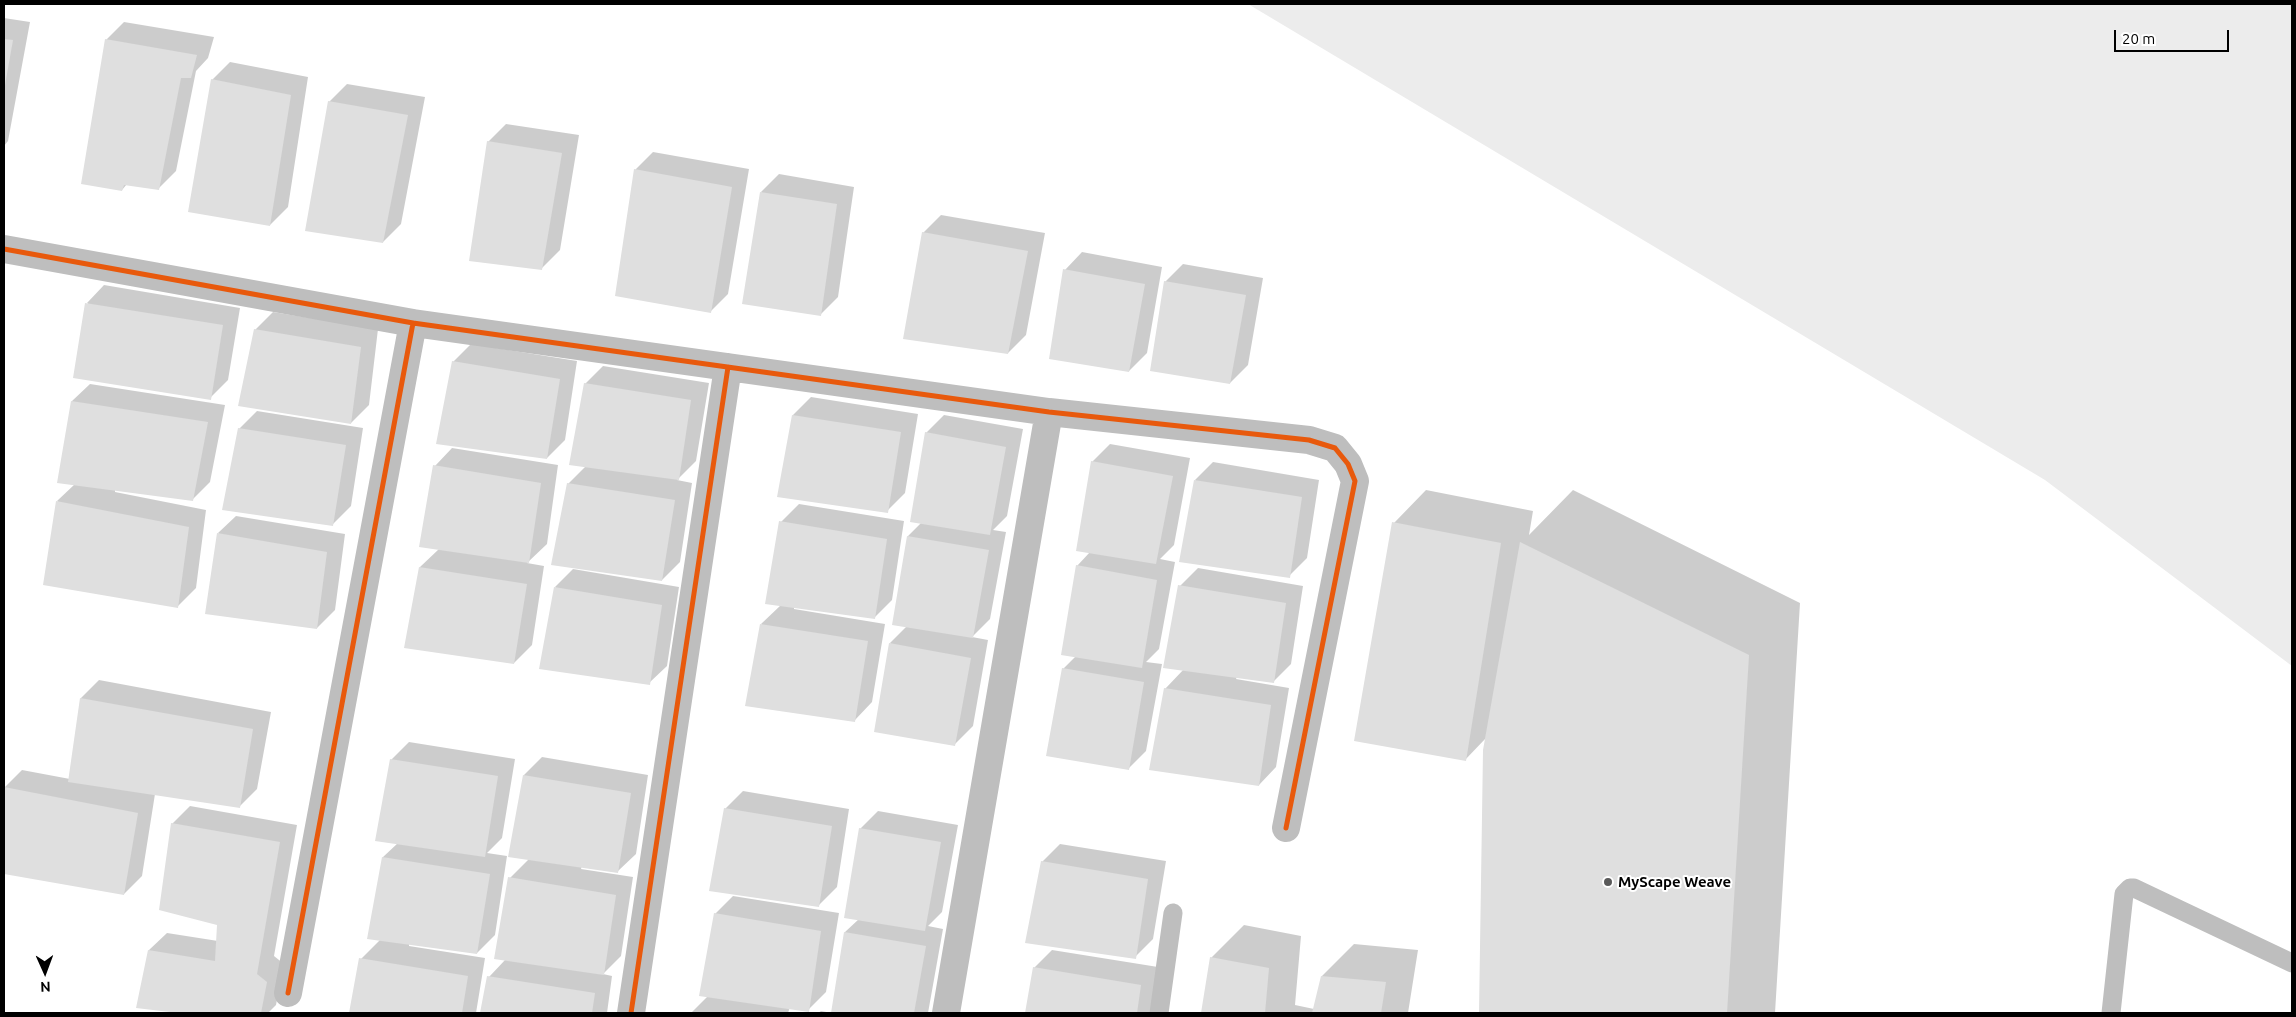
<!DOCTYPE html>
<style>
body{margin:0}
#map{position:relative;width:2296px;height:1017px;overflow:hidden;background:#fff;font-family:Ubuntu,sans-serif}
canvas{display:block}
.frame{position:absolute;inset:0;border:5px solid #000;pointer-events:none}
.north{position:absolute;left:20px;top:947px;width:50px;height:50px;-webkit-text-stroke:4px #fff;paint-order:stroke;rotate:178deg;font-size:14px;font-weight:700;line-height:20px;text-align:center;color:#000}
.north::after{content:'';display:block;margin:auto;width:18px;height:22px;background:#000;clip-path:polygon(50% 0,100% 100%,50% 72%,0 100%)}
.scale{position:absolute;left:2114px;top:30px;width:115px;height:22px;box-sizing:border-box;border:2px solid #000;border-top:0;padding-left:6px;font-size:15px;line-height:18px;white-space:nowrap;color:#000;-webkit-text-stroke:4px #fff;paint-order:stroke}
</style>
<div id="map">
<canvas width="2296" height="1017"></canvas>
<div class="frame"></div>
<div class="north">N</div>
<div class="scale">20 m</div>
</div>
<script>
const ctx = document.querySelector('canvas').getContext('2d');
ctx.lineJoin = 'round';
function fillPath(path, color) { ctx.fillStyle = color; ctx.fill(path, 'evenodd'); }
const toPath = rows => new Path2D(rows.map(r => 'M' + r).join(''));
function stroke(path, color, width, dash) { ctx.strokeStyle = color; ctx.lineWidth = width; ctx.lineCap = dash ? 'butt' : 'round'; ctx.setLineDash(dash || []); ctx.stroke(path); }
function write(font, color, halo, rows, align = 'center') {
  ctx.font = font + ' Ubuntu,sans-serif'; ctx.lineWidth = 4; ctx.setLineDash([]); ctx.textBaseline = 'middle'; ctx.strokeStyle = halo; ctx.fillStyle = color; for (const [text, x, y, turn = 0] of rows) {
    ctx.save(); ctx.translate(x, y); ctx.rotate((+turn || 0) * Math.PI / 180); ctx.textAlign = isNaN(turn) ? turn : align; if (halo) ctx.strokeText(text, 0, 0); ctx.fillText(text, 0, 0); ctx.restore();
  }
}
fillPath(toPath([
 [1248,4,2292,4,2292,666,2045,480]
]), '#ececec');
fillPath(toPath([
 [4,18,30,22,8,141,4,146],
 [124,22,214,37,208,58,196,71,176,171,158,189,127,184,122,190,106,40],
 [230,62,308,77,288,207,270,225,212,80],
 [347,84,425,97,401,224,383,242,329,102],
 [506,124,579,135,560,250,542,268,488,142],
 [653,152,749,169,728,294,711,311,635,170],
 [779,174,854,187,838,297,820,315,761,192],
 [941,215,1045,233,1026,335,1008,353,923,233],
 [1082,252,1162,267,1147,353,1129,371,1065,270],
 [1183,264,1263,278,1248,365,1230,383,1165,282],
 [104,285,240,308,228,380,210,398,87,303],
 [273,312,378,329,369,405,351,423,255,330],
 [471,344,577,361,565,440,547,458,453,362],
 [603,366,709,383,696,461,677,480,692,483,680,562,662,580,568,484,586,466,585,384],
 [90,384,225,405,210,482,192,500,115,489,115,492,206,510,196,588,178,606,57,501,75,484,72,401],
 [811,397,918,414,905,493,887,511,779,496,793,415],
 [257,411,363,428,351,506,333,524,239,429],
 [944,415,1023,429,1007,516,993,530,1006,532,990,619,972,637,988,640,973,726,955,744,890,643,907,626,894,624,908,536,921,523,926,433],
 [1110,444,1190,458,1174,545,1160,559,1175,562,1159,649,1146,662,1162,664,1146,751,1128,769,1063,669,1076,656,1077,566,1090,552,1092,462],
 [452,448,558,465,547,544,527,563,544,566,532,645,514,663,405,647,420,567,439,549,435,466],
 [1213,462,1319,480,1307,558,1289,576,1195,480],
 [1426,490,1533,511,1529,535,1573,490,1800,603,1775,1013,1480,1013,1484,750,1486,738,1465,760,1394,523],
 [799,504,904,521,892,600,874,618,794,606,794,609,885,624,872,702,855,720,761,624,781,605,781,522],
 [236,516,345,534,335,610,317,628,218,533],
 [1198,568,1303,586,1291,664,1273,682,1237,677,1236,679,1289,688,1276,767,1259,785,1165,689,1184,669,1180,586],
 [573,569,679,587,667,666,649,683,555,587],
 [99,680,271,712,257,789,239,807,155,794,142,876,124,894,4,873,4,788,22,770,70,779,81,698],
 [409,742,515,759,502,838,487,853,507,856,495,935,477,953,409,944,409,946,485,958,476,1013,351,1013,361,959,380,940,383,857,398,843,391,760],
 [542,757,648,775,636,854,618,871,582,866,581,869,633,877,621,956,603,974,612,976,607,1013,482,1013,489,977,505,960,510,878,529,859,524,775],
 [743,791,849,809,837,887,819,905,725,809],
 [190,806,297,825,274,956,284,964,276,1005,268,1013,187,1013,138,1007,149,950,167,933,218,941,219,924,172,824],
 [878,811,958,825,942,912,928,926,943,929,928,1013,818,1013,821,1011,832,1013,845,932,859,919,860,829],
 [1060,844,1166,861,1153,939,1135,957,1042,862],
 [733,896,839,913,826,992,808,1010,790,1007,788,1013,691,1013,708,996,715,914],
 [1244,925,1301,936,1295,1005,1314,1009,1322,976,1354,944,1418,950,1408,1013,1202,1013,1211,958],
 [1052,950,1158,967,1151,1013,1026,1013,1034,968]
]), '#0003');
fillPath(toPath([
 [4,39,13,40,5,85,4,85],
 [105,39,197,55,191,78,181,78,159,190,124,185,122,191,81,184],
 [211,79,291,95,270,226,188,212],
 [328,101,408,115,383,243,305,231],
 [487,141,562,153,542,270,469,261],
 [634,169,732,187,711,313,615,296],
 [760,192,837,204,821,316,742,304],
 [922,232,1028,251,1008,354,903,339],
 [1063,269,1145,284,1129,372,1049,359],
 [1164,281,1246,295,1230,384,1150,371],
 [85,303,223,325,211,400,73,378],
 [254,329,361,347,351,424,238,406],
 [452,361,560,379,547,459,436,444],
 [584,383,691,400,679,480,569,465],
 [71,401,208,422,193,501,57,483],
 [792,415,901,432,888,513,777,497],
 [238,428,346,445,333,526,222,510],
 [925,432,1006,447,990,535,910,522],
 [1091,461,1173,476,1156,564,1076,551],
 [433,465,541,483,529,563,419,547],
 [1194,480,1302,497,1290,578,1179,562],
 [567,483,675,500,662,581,551,565],
 [56,501,189,527,178,608,43,585],
 [779,521,887,539,875,619,765,604],
 [1392,522,1501,543,1466,761,1354,741],
 [217,533,327,552,317,629,205,614],
 [907,536,989,550,973,638,892,625],
 [1520,542,1749,655,1727,1013,1479,1013,1483,750],
 [1076,565,1157,580,1142,668,1061,655],
 [419,567,527,584,514,664,404,648],
 [1178,585,1286,603,1274,683,1163,668],
 [554,587,662,605,650,685,539,669],
 [760,624,868,641,855,722,745,706],
 [889,643,971,658,955,746,874,732],
 [1062,668,1144,682,1129,770,1046,756],
 [1164,688,1271,705,1259,786,1149,770],
 [80,698,253,729,240,808,68,782],
 [390,759,498,776,485,857,375,841],
 [523,775,631,793,618,873,508,857],
 [4,787,138,813,124,895,4,874],
 [724,808,832,826,819,907,709,891],
 [171,823,280,842,257,974,267,982,261,1013,178,1013,136,1008,148,950,215,961,217,925,159,910],
 [859,828,941,842,925,931,844,918],
 [382,857,490,874,477,954,367,939],
 [1041,861,1148,879,1136,959,1025,943],
 [508,877,616,895,604,975,494,959],
 [714,913,821,931,809,1012,699,996],
 [844,932,926,946,914,1013,831,1013],
 [1210,957,1269,968,1265,1013,1201,1013],
 [359,958,468,976,462,1013,349,1013],
 [1033,967,1141,985,1137,1013,1025,1013],
 [487,976,595,993,592,1013,480,1013],
 [1321,976,1386,982,1381,1013,1312,1013]
]), '#dfdfdf');
stroke(toPath([
 [1159,1013,1173,913],
 [2111,1013,2124,894,2130,888,2134,888,2292,963]
]), '#bebebe', 19);
stroke(toPath([
 [4,249,413,323,1049,412,1309,440,1335,448,1348,464,1355,481,1286,828],
 [288,993,413,323],
 [631,1013,728,367],
 [946,1013,1049,412]
]), '#bebebe', 28);
stroke(toPath([
 [4,249,413,323,1049,412,1309,440,1335,448,1348,464,1355,481,1286,828],
 [288,993,413,323],
 [631,1013,728,367]
]), '#e8590c', 5);
for (const [x, y, r, color] of [
 [1608,882,5,"#595959"]
]) { const dot = new Path2D(); dot.arc(x, y, r, 0, 2 * Math.PI); ctx.fillStyle = color; ctx.fill(dot); stroke(dot, '#fff', 2); }
write('bold 15px', '#000', '#fff', [
 ["MyScape Weave",1618,882]
], 'left');
</script>
